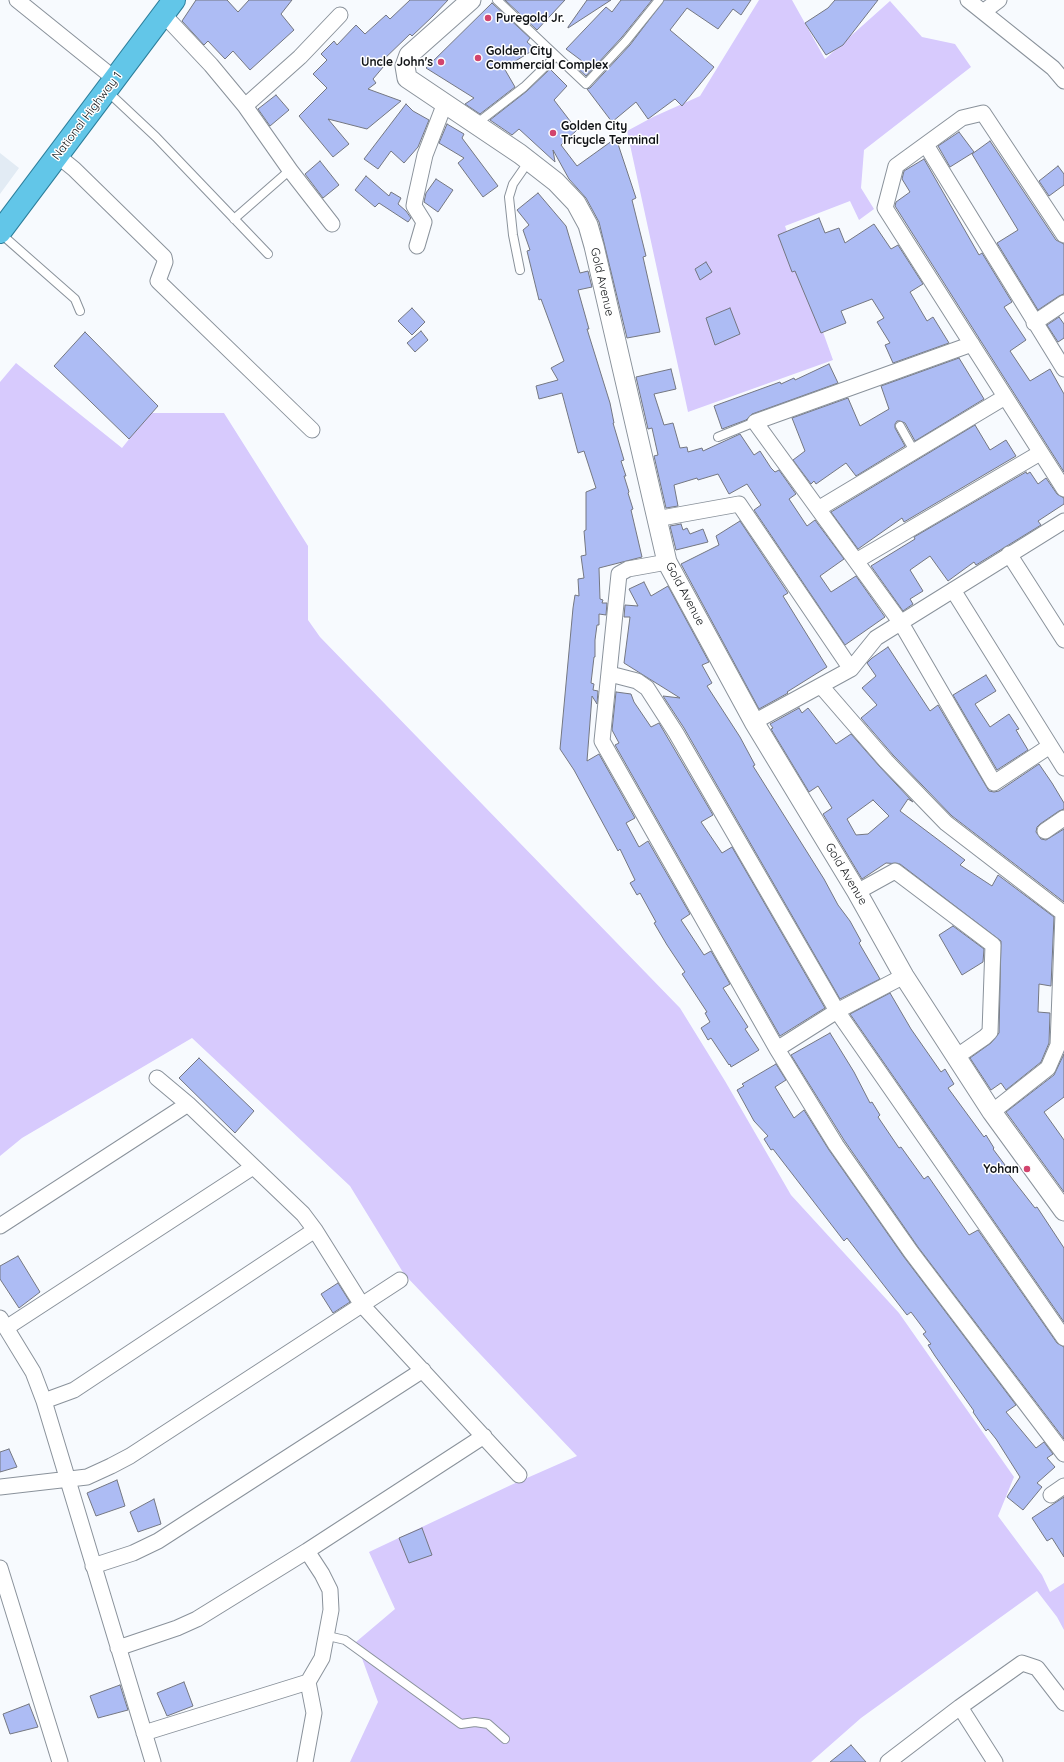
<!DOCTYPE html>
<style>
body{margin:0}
canvas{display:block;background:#f7fafe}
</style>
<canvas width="1064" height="1762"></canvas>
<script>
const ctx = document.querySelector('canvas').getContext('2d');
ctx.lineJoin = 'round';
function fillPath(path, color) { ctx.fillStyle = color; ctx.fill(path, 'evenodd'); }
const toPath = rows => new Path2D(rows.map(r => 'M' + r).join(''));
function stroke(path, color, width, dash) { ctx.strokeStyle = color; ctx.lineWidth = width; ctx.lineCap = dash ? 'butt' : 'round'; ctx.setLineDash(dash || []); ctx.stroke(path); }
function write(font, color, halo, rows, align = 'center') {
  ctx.font = font + ' Quicksand,sans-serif'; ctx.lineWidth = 3; ctx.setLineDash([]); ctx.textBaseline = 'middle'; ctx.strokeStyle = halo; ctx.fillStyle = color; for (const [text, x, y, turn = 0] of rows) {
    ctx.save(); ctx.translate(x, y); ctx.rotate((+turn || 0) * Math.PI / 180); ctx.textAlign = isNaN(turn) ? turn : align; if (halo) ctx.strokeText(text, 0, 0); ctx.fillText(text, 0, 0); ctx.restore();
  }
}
fillPath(toPath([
 [0,153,19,168,0,194]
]), '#e2ebf4');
fillPath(toPath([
 [759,0,792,0,825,59,890,1,922,37,955,44,971,67,864,150,861,188,874,209,859,220,850,201,785,226,833,360,688,412,627,131,653,117,700,96],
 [16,363,122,448,150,413,224,413,308,546,308,620,320,637,680,1008,725,1081,791,1195,899,1313,1014,1477,998,1516,1042,1575,1050,1592,1064,1583,1064,1630,1057,1617,1037,1591,861,1718,811,1762,350,1762,378,1702,356,1642,395,1609,369,1552,511,1485,577,1456,404,1274,350,1186,192,1038,22,1138,0,1156,0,382]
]), '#d7cafd');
const building = toPath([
 [196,0,227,0,238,12,249,0,292,0,281,14,294,30,250,70,233,51,225,59,208,41,204,45,182,21,196,0],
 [410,0,448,0,433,16,412,36,410,34,380,63,384,66,373,79,376,83,368,89,401,101,367,129,328,119,349,144,333,157,299,116,327,88,313,74,327,60,321,54,334,41,337,45,356,25,365,34,386,15,390,19,410,0],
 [505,0,565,0,537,30,505,0],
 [587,0,611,0,568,28,568,27,587,0],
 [621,0,652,0,622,37,586,76,577,68,582,61,566,49,606,7,612,12,621,0],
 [664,0,751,0,741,15,733,9,718,29,687,8,670,30,714,67,682,106,675,99,648,119,636,102,612,122,587,89,590,88,630,45,664,0],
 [835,0,878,0,843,45,826,55,805,23,828,8,835,0],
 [492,3,530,38,527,42,535,49,504,68,515,87,480,114,465,104,474,98,426,68,492,3],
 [550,69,567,86,554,100,577,130,561,145,577,166,616,138,636,198,632,200,646,256,643,257,660,332,627,338,599,222,586,198,569,179,553,150,555,162,519,129,512,135,490,120,527,91,550,69],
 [276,95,289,110,270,126,258,109,276,95],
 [406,104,413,111,429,120,418,147,404,163,391,151,378,169,364,159,406,104],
 [447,124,464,134,462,138,498,186,483,197,458,163,464,158,439,143,447,124],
 [959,132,974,152,950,167,938,146,959,132],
 [990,141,1056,240,1064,244,1064,294,1059,296,1038,310,997,243,1018,230,972,154,990,141],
 [924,159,979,255,982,253,1012,302,1004,307,1026,340,1010,351,1030,381,1050,369,1064,394,1064,472,895,206,896,202,910,192,902,179,904,171,924,159],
 [320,161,339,185,323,198,305,174,320,161],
 [1058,166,1064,174,1064,185,1049,196,1039,181,1058,166],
 [366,176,389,196,391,192,401,198,398,204,406,211,411,218,408,222,379,203,375,207,355,190,366,176],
 [436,179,453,190,438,212,424,202,426,193,436,179],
 [538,193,566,226,580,273,588,271,592,287,578,290,589,329,587,329,610,403,614,423,613,423,624,460,621,461,626,476,624,476,629,492,628,493,633,509,631,510,642,557,599,568,600,599,603,600,602,603,607,603,606,615,599,614,599,625,597,625,595,640,595,657,594,657,591,683,594,684,593,690,598,691,597,704,592,696,587,761,599,754,635,818,626,823,639,847,648,841,690,914,681,920,704,955,711,951,730,984,723,988,748,1027,745,1029,759,1050,731,1067,730,1064,729,1065,711,1038,708,1040,701,1028,710,1022,705,1013,707,1012,682,974,685,972,667,945,654,923,656,922,640,893,637,895,630,883,635,880,620,849,618,851,574,770,560,749,573,608,575,595,579,596,578,579,584,578,581,556,586,555,584,531,586,530,586,492,596,488,584,451,578,453,562,393,539,399,536,386,558,380,551,368,564,361,541,299,539,300,527,251,530,250,523,230,529,225,517,210,538,193],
 [819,218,825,233,839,228,845,243,874,224,891,249,898,245,923,284,910,292,927,321,933,317,949,343,893,363,885,345,890,343,877,322,884,318,872,299,841,311,846,323,821,333,795,271,792,272,778,235,819,218],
 [706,262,712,272,700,280,695,269,706,262],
 [412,308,425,322,412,335,398,321,412,308],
 [730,308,740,334,715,345,706,318,730,308],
 [1059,317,1064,324,1064,338,1058,342,1047,325,1059,317],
 [421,331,428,340,415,352,407,343,421,331],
 [85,332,158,406,129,439,54,366,85,332],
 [959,358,984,399,915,441,905,423,900,421,897,421,895,424,895,428,905,446,856,476,846,463,816,484,814,481,811,484,793,460,805,451,792,418,848,398,860,426,889,409,881,386,959,358],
 [829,364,838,383,752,414,746,420,722,429,714,406,780,382,781,384,794,378,795,380,829,364],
 [671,369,676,389,654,394,664,425,673,423,680,448,687,447,688,452,702,448,703,451,740,434,754,455,760,451,771,468,775,472,779,470,796,494,789,499,807,526,815,520,844,559,820,576,831,592,856,576,885,617,845,645,754,510,761,505,747,484,729,494,718,474,698,480,697,478,674,485,678,506,666,508,654,456,658,455,652,428,648,429,636,377,671,369],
 [975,425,990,450,1006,440,1016,456,904,522,902,518,858,549,831,512,975,425],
 [1026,472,1027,474,1030,472,1038,484,1046,478,1057,494,1064,498,1064,504,1038,521,1041,525,976,565,974,562,948,581,930,556,910,570,923,591,910,599,913,604,903,611,871,566,915,539,914,537,1026,472],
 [740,521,788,593,783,596,827,667,787,692,788,693,759,709,681,564,719,545,716,536,740,521],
 [681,524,683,530,687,528,690,534,703,529,708,542,676,550,670,526,681,524],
 [644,582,651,596,668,586,709,662,702,665,712,683,707,686,740,737,755,765,753,766,824,879,838,905,850,921,861,941,859,943,880,979,840,999,684,728,663,696,680,698,624,663,630,617,624,617,625,605,638,606,629,589,644,582],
 [888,647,930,711,938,705,989,791,994,792,999,791,1039,764,1052,783,1064,803,1064,809,1059,811,1040,824,1037,827,1036,832,1041,839,1046,840,1064,829,1064,902,952,816,893,755,861,718,877,705,862,688,876,676,867,663,872,658,888,647],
 [986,675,996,691,975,704,990,727,1009,714,1019,729,1016,730,1028,750,997,770,953,695,986,675],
 [616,692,631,694,634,702,651,727,659,723,713,815,701,822,722,853,732,847,825,1008,780,1036,615,745,619,743,612,730,616,692],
 [799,708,802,713,808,708,836,744,851,734,880,767,913,802,908,799,900,811,965,860,960,865,992,886,998,875,1054,917,1051,986,1039,984,1038,1012,1050,1013,1049,1043,1041,1062,1006,1090,1001,1083,991,1090,970,1058,991,1043,999,1033,1001,941,900,864,886,863,862,879,823,814,832,808,818,786,809,792,771,729,773,728,770,724,799,708],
 [873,800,889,816,868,834,856,835,847,819,873,800],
 [953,926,984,949,983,962,962,975,939,935,953,926],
 [890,993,911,1029,941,1072,945,1069,954,1084,948,1088,984,1137,986,1135,994,1148,993,1149,1005,1165,1003,1167,1035,1208,1037,1207,1064,1248,1064,1322,850,1014,890,993],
 [830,1033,854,1072,870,1103,872,1102,880,1115,878,1117,899,1148,901,1147,924,1179,928,1176,969,1235,978,1230,1057,1343,1064,1347,1064,1439,918,1247,844,1140,791,1055,830,1033],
 [1064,1054,1064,1097,1044,1112,1064,1140,1064,1192,1006,1112,1054,1075,1064,1054],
 [199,1058,254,1111,235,1133,179,1078,199,1058],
 [776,1064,786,1080,775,1087,794,1118,804,1110,829,1150,904,1257,1016,1405,1006,1412,1036,1448,1044,1442,1053,1454,1047,1458,1055,1467,1037,1483,1042,1487,1023,1510,1007,1497,1020,1477,996,1439,988,1429,986,1431,973,1412,974,1411,935,1356,928,1345,931,1344,923,1334,926,1332,911,1312,907,1315,847,1238,844,1241,773,1149,771,1150,764,1139,768,1136,754,1121,737,1090,744,1086,742,1084,776,1064],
 [18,1256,40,1292,19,1308,0,1279,0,1266,18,1256],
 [338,1283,350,1302,333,1313,321,1294,338,1283],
 [9,1449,17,1467,0,1472,0,1452,9,1449],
 [117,1480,125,1506,96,1516,87,1493,117,1480],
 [1064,1497,1064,1557,1052,1538,1047,1541,1032,1518,1064,1497],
 [154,1499,161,1524,138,1532,130,1512,154,1499],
 [422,1528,432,1555,409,1563,399,1538,422,1528],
 [184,1682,193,1706,167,1716,157,1693,184,1682],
 [120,1685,128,1710,98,1718,90,1696,120,1685],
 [29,1704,38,1727,10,1734,3,1714,29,1704],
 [851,1745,866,1762,830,1762,851,1745]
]);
fillPath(building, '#adbcf4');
stroke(building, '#747781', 1);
const service = toPath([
 [497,0,586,84,626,41,659,0],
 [107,91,156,137,268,254],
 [476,124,524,87,556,56],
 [234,219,290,170],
 [0,233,75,299,80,311],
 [520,270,513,235,509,197,513,184,529,161],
 [900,426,914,451],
 [718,437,755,422],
 [328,1636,345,1640,461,1724,475,1722,488,1724,505,1739]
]);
const minor = toPath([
 [17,0,115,79],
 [968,0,1053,68,1064,81],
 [983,12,999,0],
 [163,14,211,65,245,106,290,170,332,224],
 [245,106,300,57,340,15],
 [926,145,1064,369],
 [58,156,74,169,164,257,165,262,158,281,160,283,312,430],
 [1064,235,983,113,962,118,896,166,885,208,1064,489],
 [417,246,424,222,414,206,415,200,425,155,445,103],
 [1034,323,1064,303],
 [972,344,755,422,901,623,994,783,1050,746],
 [818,509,1005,397],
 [656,519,739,504,851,669],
 [1009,554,1064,640],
 [856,561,1040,453],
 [667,562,628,569,619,574,602,741,777,1049,836,1145,911,1252,1064,1454],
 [953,590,1064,768],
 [610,674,637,681,647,688,676,733,837,1011,1064,1338],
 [821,686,886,761,946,823,1063,913,1058,1045,1048,1068,992,1112],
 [754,722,851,669,876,638,1064,521],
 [1045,831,1064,818],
 [857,892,895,871,993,945,990,1032,985,1037,956,1057],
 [777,1049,837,1011,904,976],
 [157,1078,188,1104,303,1214,315,1230,362,1305,519,1475],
 [0,1226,188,1104],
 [0,1318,33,1372,44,1401,153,1762],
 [6,1328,253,1167],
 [44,1401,74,1390,315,1230],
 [0,1487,87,1477,111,1466,130,1456,400,1280],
 [1051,1495,1064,1486],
 [93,1566,133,1553,158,1541,423,1370],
 [0,1568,60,1762],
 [118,1648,177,1628,197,1619,307,1551,484,1436],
 [960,1707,995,1762],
 [144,1733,308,1682,322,1658,331,1610,330,1590,322,1574,307,1551],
 [305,1762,314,1713,308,1682],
 [888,1762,960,1707,1022,1663,1037,1668,1064,1703]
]);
const tertiary = toPath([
 [471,0,409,55,405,66,407,78,520,154,556,182,576,203,588,225,594,246,667,562,754,722,857,892,904,976,992,1112,1064,1211]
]);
const trunk = toPath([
 [0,232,174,0]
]);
stroke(service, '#8a929b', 10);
stroke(minor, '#8a929b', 17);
stroke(tertiary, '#8a929b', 21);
stroke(trunk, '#2c7e9b', 24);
stroke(service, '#fff', 8);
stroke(minor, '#fff', 15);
stroke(tertiary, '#fff', 19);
stroke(trunk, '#62c6e8', 22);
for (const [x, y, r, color] of [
 [488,18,4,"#d2446d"],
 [478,58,4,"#d2446d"],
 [441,62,4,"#d2446d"],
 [553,133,4,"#d2446d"],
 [1027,1169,4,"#d2446d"]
]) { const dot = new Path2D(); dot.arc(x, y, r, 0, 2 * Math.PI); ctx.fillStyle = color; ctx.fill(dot); stroke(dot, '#fff', 1.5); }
write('bold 12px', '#101316', '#fff', [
 ["Puregold Jr.",496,18],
 ["Golden City",486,51],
 ["Commercial Complex",486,65],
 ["Uncle John's",433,62,"right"],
 ["Golden City",561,126],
 ["Tricycle Terminal",561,140],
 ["Yohan",1019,1169,"right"]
], 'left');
write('12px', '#101316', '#fff', [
 ["National Highway 1",87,116,-53],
 ["Gold Avenue",602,282,77],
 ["Gold Avenue",685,594,62],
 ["Gold Avenue",846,874,59]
]);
</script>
